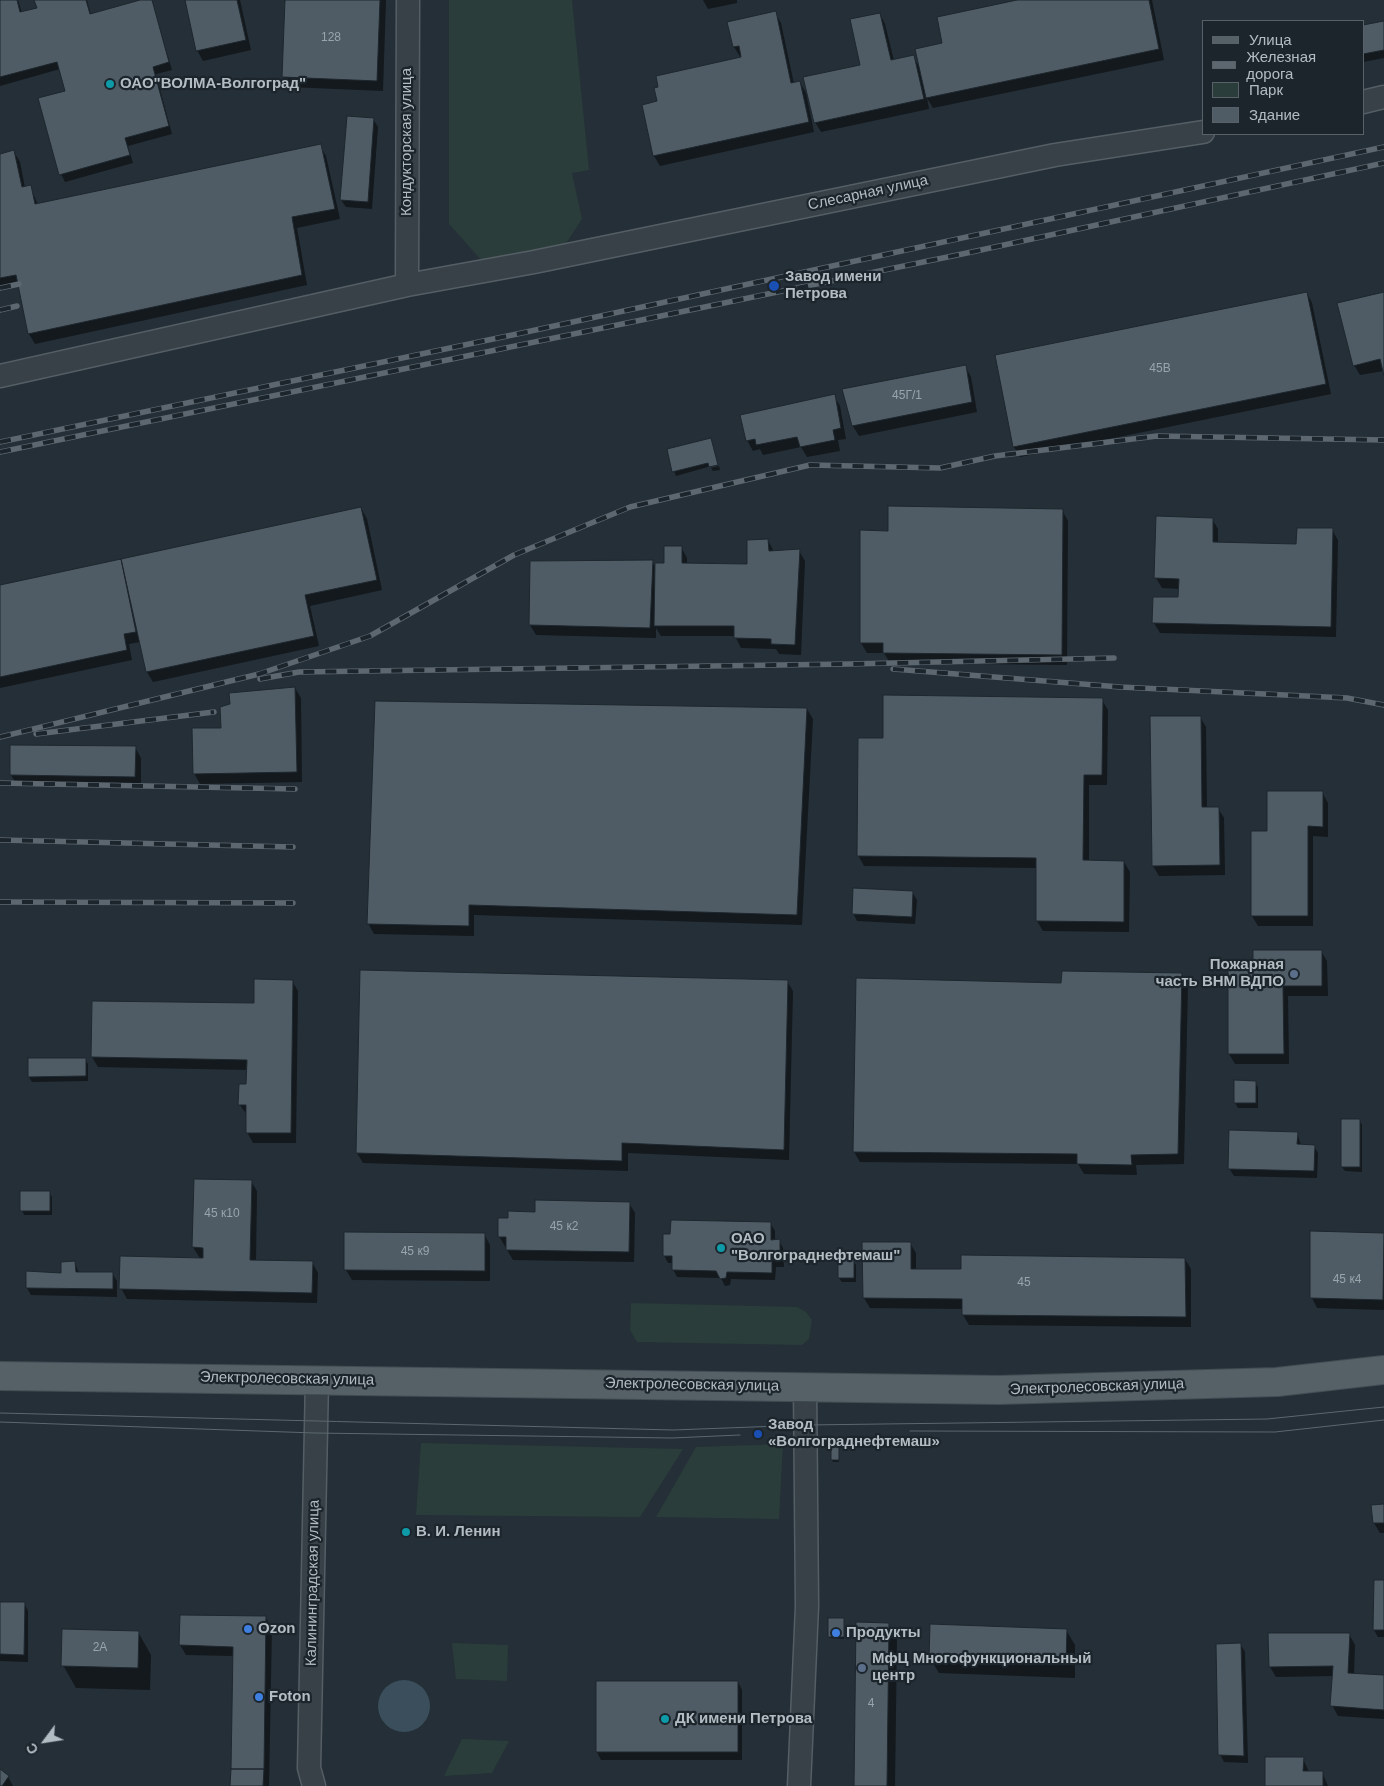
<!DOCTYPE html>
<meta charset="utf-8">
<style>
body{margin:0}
#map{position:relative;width:1384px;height:1786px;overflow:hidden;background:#242f37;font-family:Helvetica,sans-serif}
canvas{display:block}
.legend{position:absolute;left:1202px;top:20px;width:162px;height:115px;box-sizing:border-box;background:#1c252c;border:1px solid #586168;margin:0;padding:6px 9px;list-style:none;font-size:15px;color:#b2bcc3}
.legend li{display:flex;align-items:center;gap:10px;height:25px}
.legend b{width:25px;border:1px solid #586168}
.north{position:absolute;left:20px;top:1716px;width:50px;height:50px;-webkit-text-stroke:4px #1c252c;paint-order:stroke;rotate:239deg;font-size:14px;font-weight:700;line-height:20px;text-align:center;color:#b2bcc3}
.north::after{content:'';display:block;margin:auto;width:18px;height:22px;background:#b2bcc3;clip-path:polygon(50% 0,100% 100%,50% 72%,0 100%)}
</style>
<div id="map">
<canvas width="1384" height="1786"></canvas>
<ul class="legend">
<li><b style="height:6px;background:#556067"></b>Улица</li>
<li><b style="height:6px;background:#5c6770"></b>Железная дорога</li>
<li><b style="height:14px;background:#2a3d3a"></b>Парк</li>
<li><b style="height:14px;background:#4f5c65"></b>Здание</li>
</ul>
<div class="north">С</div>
</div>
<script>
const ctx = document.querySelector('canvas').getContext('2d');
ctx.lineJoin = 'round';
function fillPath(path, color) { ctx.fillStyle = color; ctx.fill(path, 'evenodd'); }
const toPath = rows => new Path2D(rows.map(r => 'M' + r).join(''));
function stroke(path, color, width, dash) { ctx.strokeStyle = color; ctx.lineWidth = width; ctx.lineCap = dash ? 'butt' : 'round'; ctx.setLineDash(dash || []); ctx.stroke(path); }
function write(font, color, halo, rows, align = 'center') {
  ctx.font = font + ' Helvetica,sans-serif'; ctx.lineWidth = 4.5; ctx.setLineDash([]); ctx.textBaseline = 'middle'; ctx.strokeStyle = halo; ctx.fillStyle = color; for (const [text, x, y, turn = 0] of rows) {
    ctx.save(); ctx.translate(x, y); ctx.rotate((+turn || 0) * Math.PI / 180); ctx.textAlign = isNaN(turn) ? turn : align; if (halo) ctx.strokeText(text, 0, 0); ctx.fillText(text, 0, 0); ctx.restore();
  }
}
fillPath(toPath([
 [449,0,572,0,589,170,572,173,582,219,565,245,483,262,449,224],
 [631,1303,797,1307,806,1312,812,1320,811,1326,809,1339,802,1345,637,1342,630,1330],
 [421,1443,683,1449,640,1517,416,1515],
 [783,1444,779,1519,656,1517,696,1447],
 [452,1643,508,1645,507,1681,456,1679],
 [462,1739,509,1741,492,1773,444,1776]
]), '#2a3d3a');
fillPath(toPath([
 '378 1706a26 26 0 1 1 52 0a26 26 0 1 1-52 0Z'
]), '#3a4e5c');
fillPath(toPath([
 [0,0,18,0,22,13,38,9,36,0,87,0,91,15,151,0,172,70,156,74,172,134,128,146,133,163,65,182,61,174,67,92,60,69,0,86],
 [187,0,240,0,251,50,203,61,197,50],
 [286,0,386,0,383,91,289,87,283,76],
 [703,0,737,0,737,3,708,9],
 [1023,0,1152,0,1164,60,933,108,927,98,929,109,821,132,815,122,861,66,880,14,885,24,894,61,913,57,920,68,944,44],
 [775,13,781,23,794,84,800,82,806,93,814,132,660,166,654,156,658,102,741,58,734,47],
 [1384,22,1384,58,1363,62,1363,26],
 [373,119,378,127,372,209,346,207,341,200],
 [320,146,326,156,340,219,297,228,307,285,35,344,29,334,19,286,0,290,0,155,14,152,20,162,25,188,30,186,38,205],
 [1307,293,1312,303,1331,394,1020,457,1014,447],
 [1384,293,1384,371,1360,375,1354,365],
 [965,366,971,377,977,412,859,436,853,426],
 [834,396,840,406,846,439,838,440,840,451,807,457,801,447,763,455,760,449,753,451,747,440],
 [711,440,718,464,676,476,674,471],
 [719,466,720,470,713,471,711,468],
 [361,508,367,519,382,590,310,606,319,646,153,682,147,672,140,642,129,644,132,660,0,688,0,586],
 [1062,510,1068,521,1067,665,890,663,884,653,867,653,861,643],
 [1157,518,1212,519,1218,529,1218,543,1298,545,1332,530,1338,540,1336,637,1160,633,1154,623,1179,598,1180,589,1162,588,1156,578],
 [768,540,774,552,799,551,805,561,801,655,779,654,776,649,741,648,735,636,661,636,656,628,656,638,536,635,530,625,531,562,652,562,656,568,665,564,681,547,687,558,687,564,748,565],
 [295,688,301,698,302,782,200,784,194,773,223,729],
 [1102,700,1108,710,1107,785,1089,785,1089,862,1124,862,1130,872,1129,932,1043,931,1037,921,1037,868,864,866,858,855],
 [807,709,813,719,802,925,474,915,474,936,374,934,368,923],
 [1200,717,1206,727,1207,808,1218,808,1224,818,1225,875,1159,876,1153,866],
 [135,747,141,758,141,787,17,785,11,775],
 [1322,792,1328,803,1328,837,1313,836,1313,926,1258,926,1252,916,1268,832],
 [912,892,917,900,915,924,857,921,853,913],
 [1321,951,1327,961,1328,996,1288,996,1289,1064,1235,1064,1229,1054,1255,968],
 [361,971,787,981,793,991,789,1160,628,1153,628,1171,363,1163,357,1153],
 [1182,975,1188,985,1184,1164,1136,1165,1137,1175,1084,1174,1078,1164,860,1162,854,1152,1062,984],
 [292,981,298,991,296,1143,253,1143,247,1132,247,1115,240,1105,248,1086,248,1070,98,1067,92,1057,255,1005],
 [29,1059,85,1059,88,1064,88,1081,32,1082,29,1077],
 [1236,1081,1255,1082,1258,1087,1258,1108,1238,1108,1235,1103],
 [1359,1120,1362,1125,1362,1172,1345,1171,1342,1167],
 [1297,1133,1301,1145,1314,1146,1318,1153,1317,1178,1234,1176,1229,1168],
 [251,1181,257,1191,256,1261,312,1262,318,1273,317,1303,127,1299,121,1288,201,1260,193,1247],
 [49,1192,52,1197,52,1215,24,1215,22,1210],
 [629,1203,635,1213,634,1262,513,1260,499,1236,509,1219,537,1213],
 [770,1223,775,1231,775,1241,779,1241,783,1248,784,1267,776,1267,775,1280,731,1279,730,1285,725,1286,721,1278,677,1277,673,1269,673,1263,668,1263,664,1255],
 [346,1233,484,1234,490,1245,490,1281,352,1280,346,1270],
 [1312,1233,1384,1234,1384,1310,1317,1308,1312,1298],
 [910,1243,916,1253,916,1270,963,1270,1185,1259,1191,1269,1191,1327,969,1325,963,1315,963,1309,870,1308,864,1298],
 [853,1261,856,1265,856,1282,842,1282,839,1278],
 [75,1263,79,1273,112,1273,117,1281,117,1297,31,1295,27,1288,62,1274],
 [838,1448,839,1462,833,1462,832,1460],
 [1384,1506,1384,1533,1380,1533,1374,1523],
 [1384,1581,1384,1637,1378,1637,1374,1630],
 [0,1603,24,1603,28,1611,28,1662,0,1661],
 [181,1616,266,1618,272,1628,269,1786,232,1786,234,1656,186,1655,180,1645],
 [843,1619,844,1639,830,1638,829,1636],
 [888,1624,897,1639,895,1786,855,1786],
 [1066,1630,1075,1645,1075,1678,939,1673,930,1658],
 [138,1632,151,1655,150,1690,76,1688,63,1665],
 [1269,1634,1349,1634,1355,1645,1354,1674,1384,1676,1384,1719,1338,1716,1332,1705,1334,1676,1276,1677,1270,1667],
 [1241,1645,1245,1652,1248,1763,1224,1762,1220,1754],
 [597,1682,738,1682,742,1690,742,1760,601,1760,597,1752],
 [1303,1759,1309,1772,1322,1772,1328,1786,1266,1786],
 [0,1771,8,1777,13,1786,0,1786]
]), '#0007');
const building = toPath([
 [0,0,17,0,20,12,37,8,34,0,86,0,90,14,140,0,152,0,169,62,153,67,169,126,125,138,130,155,59,175,38,98,65,91,57,62,0,77,0,0],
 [185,0,237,0,246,40,196,51,185,0],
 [285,0,380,0,377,81,282,77,285,0],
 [1017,0,1149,0,1159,49,926,98,915,49,942,43,937,17,1017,0],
 [776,11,791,83,800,81,809,122,653,156,642,105,657,101,654,88,658,87,656,76,741,57,739,46,733,47,727,22,776,11],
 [880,13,891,60,914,55,924,99,814,123,803,77,860,65,850,19,880,13],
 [1384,21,1384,50,1363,54,1363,25,1384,21],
 [347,116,374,118,368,202,340,200,347,116],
 [321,144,335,209,292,217,302,275,28,334,16,275,0,278,0,154,14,150,22,187,31,185,35,204,321,144],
 [1307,292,1326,384,1013,447,995,355,1307,292],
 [1384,292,1384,376,1380,359,1353,366,1337,303,1384,292],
 [966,365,972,402,852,426,842,389,966,365],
 [835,394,841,428,833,430,835,440,800,447,797,437,756,445,755,439,746,441,740,415,835,394],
 [711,438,718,465,709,467,708,463,672,472,667,449,711,438],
 [888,506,1063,509,1062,655,883,653,883,643,860,643,860,530,888,531,888,506],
 [361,507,377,580,305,595,314,636,146,672,121,559,361,507],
 [1156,516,1213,518,1213,542,1296,544,1297,528,1333,528,1331,627,1152,623,1153,597,1178,597,1179,579,1154,578,1156,516],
 [768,539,769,551,800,549,795,645,771,644,771,639,734,638,734,626,654,626,655,563,664,563,664,546,682,546,682,563,747,564,747,540,768,539],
 [121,559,136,632,124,634,127,650,0,677,0,585,121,559],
 [653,560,650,628,529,625,530,561,653,560],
 [295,687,297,772,193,774,192,728,221,728,220,707,230,704,229,693,295,687],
 [883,695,1103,698,1102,775,1084,775,1083,860,1124,861,1124,922,1036,921,1036,858,857,856,858,738,883,738,883,695],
 [375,701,807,708,797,915,469,905,469,926,367,924,375,701],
 [1150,716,1201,716,1202,807,1219,807,1220,865,1152,866,1150,716],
 [10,745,136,746,135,777,10,775,10,745],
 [1267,791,1323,791,1323,827,1308,826,1308,916,1251,916,1251,831,1267,831,1267,791],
 [853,888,913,891,912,917,852,914,853,888],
 [1253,950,1322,950,1322,986,1283,986,1284,1054,1228,1054,1228,967,1253,967,1253,950],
 [360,970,788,980,784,1150,622,1143,622,1161,356,1153,360,970],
 [1062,971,1182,973,1178,1154,1131,1155,1132,1165,1077,1164,1077,1154,853,1152,856,978,1061,983,1062,971],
 [254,979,293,980,291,1133,246,1133,246,1105,238,1105,239,1084,246,1084,247,1060,91,1057,92,1001,254,1003,254,979],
 [28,1058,86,1058,86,1076,28,1077,28,1058],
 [1234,1080,1256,1081,1256,1103,1234,1103,1234,1080],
 [1341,1119,1360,1119,1360,1167,1341,1167,1341,1119],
 [1229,1130,1298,1132,1297,1144,1315,1145,1314,1171,1228,1169,1229,1130],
 [194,1179,252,1180,250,1260,313,1261,312,1293,119,1289,120,1256,203,1258,203,1248,192,1247,194,1179],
 [20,1191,50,1191,50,1211,20,1211,20,1191],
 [535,1200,630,1202,629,1252,506,1250,506,1237,498,1237,498,1218,508,1218,508,1211,535,1212,535,1200],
 [671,1220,771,1222,771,1240,780,1239,780,1260,772,1260,772,1273,727,1272,726,1278,720,1279,716,1271,672,1270,672,1256,663,1256,663,1234,670,1234,671,1220],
 [1310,1231,1384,1233,1383,1300,1310,1298,1310,1231],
 [344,1232,485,1233,485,1271,344,1270,344,1232],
 [862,1242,911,1242,911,1269,961,1269,961,1255,1185,1258,1186,1317,962,1315,962,1299,863,1298,862,1242],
 [854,1259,854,1278,838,1278,838,1260,854,1259],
 [75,1261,76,1272,113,1272,113,1289,26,1288,26,1271,61,1273,61,1262,75,1261],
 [831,1447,839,1447,839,1460,831,1460,831,1447],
 [1384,1504,1384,1523,1373,1523,1371,1505,1384,1504],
 [1374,1580,1384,1580,1384,1630,1373,1630,1374,1580],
 [0,1602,25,1602,24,1655,0,1654,0,1602],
 [180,1615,266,1616,264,1769,231,1769,233,1647,179,1645,180,1615],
 [828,1618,844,1618,844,1637,828,1637,828,1618],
 [856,1622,889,1623,887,1786,854,1786,856,1622],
 [930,1624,1067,1629,1066,1663,929,1658,930,1624],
 [62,1629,139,1631,138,1668,61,1666,62,1629],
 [1268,1633,1350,1633,1348,1673,1384,1675,1384,1710,1330,1706,1333,1666,1269,1667,1268,1633],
 [1241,1643,1244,1756,1218,1755,1216,1644,1241,1643],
 [596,1681,738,1681,738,1752,596,1752,596,1681],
 [1265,1757,1304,1757,1303,1771,1323,1771,1323,1786,1265,1786,1265,1757],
 [0,1769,9,1776,2,1786,0,1786,0,1769],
 [231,1769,264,1769,263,1786,230,1786,231,1769]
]);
fillPath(building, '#4f5c65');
stroke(building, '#1e272e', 1);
const minor = toPath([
 [1363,102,1384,97],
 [407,285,408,0],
 [0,376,407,285,534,262,1055,155,1203,132],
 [314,1786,309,1768,317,1379],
 [799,1786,807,1606,805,1387]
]);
const major = toPath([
 [0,1376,999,1390,1277,1382,1384,1370]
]);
stroke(minor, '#555e65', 25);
stroke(major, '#434c53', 30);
stroke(minor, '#374147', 22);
stroke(major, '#556067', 28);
stroke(toPath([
 [0,1413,673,1430,806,1425,1267,1419,1384,1407],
 [0,1422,315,1433,672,1438,740,1435],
 [910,1431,1275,1432,1384,1420]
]), '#5c6770', 1);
const rail = toPath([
 [0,288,19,284],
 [0,310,17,306],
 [0,442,517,334,1384,147],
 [0,452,967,253,1384,163],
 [893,669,1120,687,1347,698,1384,705],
 [260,679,299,672,849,664,1114,658],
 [36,734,214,712],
 [0,737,259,674,370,636,514,555,630,507,810,465,940,468,995,456,1157,436,1384,440],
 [0,783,295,789],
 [0,840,293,847],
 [0,902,293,903]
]);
stroke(rail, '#5c6770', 5.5);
stroke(rail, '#1c252c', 4, [11]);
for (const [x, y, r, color] of [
 [110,84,5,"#0f9aa8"],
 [774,286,6,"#1a4fb4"],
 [1294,974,5,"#5c6f8a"],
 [721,1248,5,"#0f9aa8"],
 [758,1434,5,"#1a4fb4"],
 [406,1532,5,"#0f9aa8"],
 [248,1629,5,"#3f7fe0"],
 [836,1633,5,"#3f7fe0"],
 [862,1668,5,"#5c6f8a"],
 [259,1697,5,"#3f7fe0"],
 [665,1719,5,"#0f9aa8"]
]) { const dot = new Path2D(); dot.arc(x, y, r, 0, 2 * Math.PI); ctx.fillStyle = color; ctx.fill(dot); stroke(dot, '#1c252c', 2); }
write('12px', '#99a4ac', null, [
 ["128",331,38],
 ["45В",1160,369],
 ["45Г/1",907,396],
 ["45 к10",222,1214],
 ["45 к2",564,1227],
 ["45 к9",415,1252],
 ["45 к4",1347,1280],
 ["45",1024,1283],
 ["2А",100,1648],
 ["4",871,1704]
]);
write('bold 15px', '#b2bcc3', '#1c252c', [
 ["ОАО\"ВОЛМА-Волгоград\"",120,84],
 ["Завод имени",785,277],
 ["Петрова",785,294],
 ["Пожарная",1284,965,"right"],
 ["часть ВНМ ВДПО",1284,982,"right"],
 ["ОАО",731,1239],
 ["\"Волгограднефтемаш\"",731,1256],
 ["Завод",768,1425],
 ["«Волгограднефтемаш»",768,1442],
 ["В. И. Ленин",416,1532],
 ["Ozon",258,1629],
 ["Продукты",846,1633],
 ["МфЦ Многофункциональный",872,1659],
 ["центр",872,1676],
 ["Foton",269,1697],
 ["ДК имени Петрова",675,1719]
], 'left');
write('15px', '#b2bcc3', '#1c252c', [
 ["Кондукторская улица",407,142,-90],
 ["Слесарная улица",868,193,-12],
 ["Электролесовская улица",287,1379,1],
 ["Электролесовская улица",692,1385,1],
 ["Электролесовская улица",1097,1387,-2],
 ["Калининградская улица",313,1583,-89]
]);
</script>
